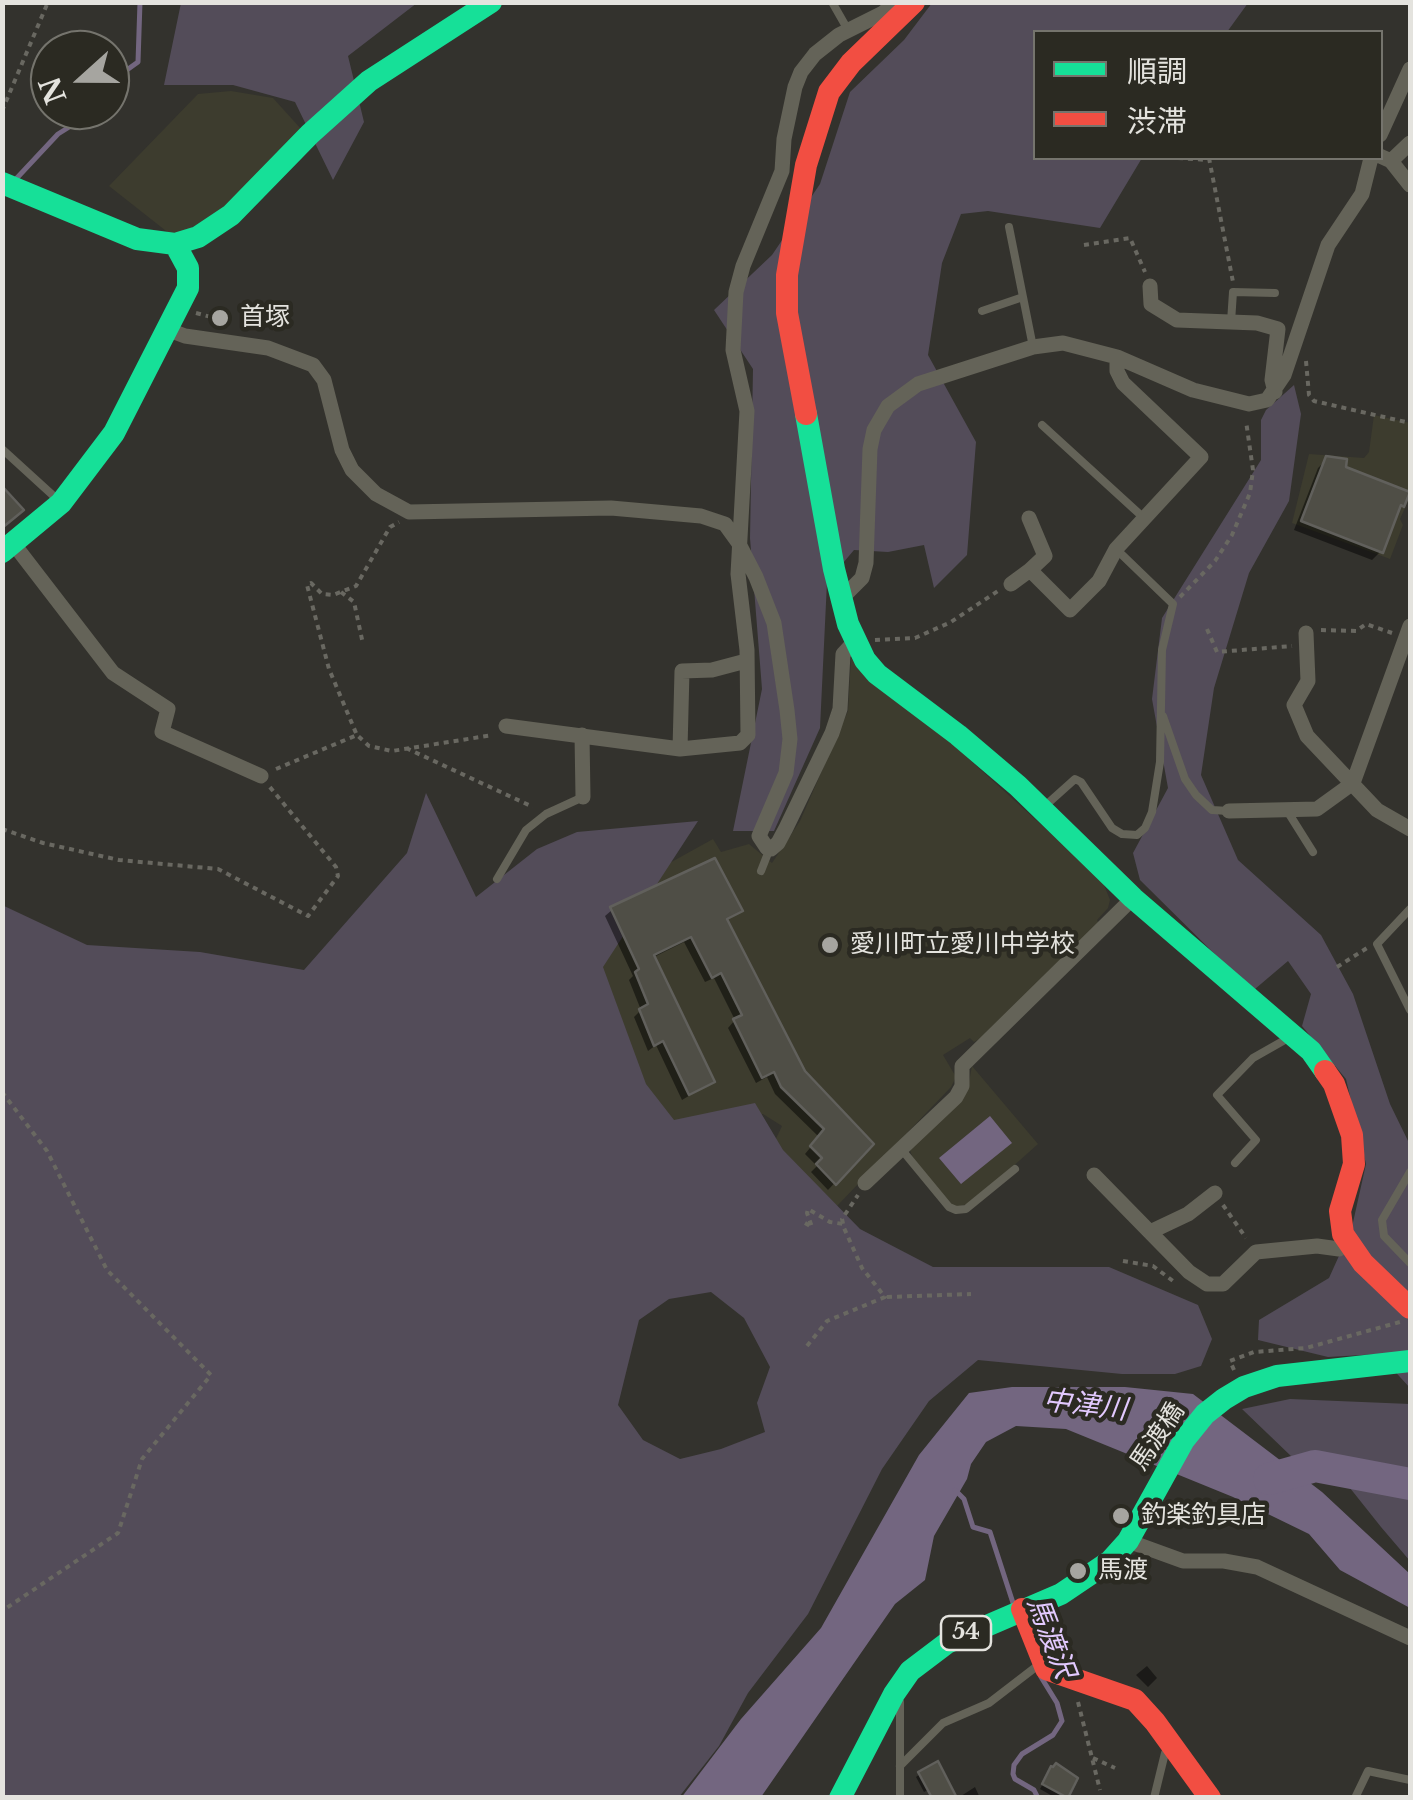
<!DOCTYPE html>
<meta charset="utf-8">
<style>
body{margin:0}
#map{position:relative;width:1413px;height:1800px;overflow:hidden;background:#33322d;font-family:"Libre Baskerville","Noto Sans JP",serif}
canvas{display:block}
.frame{position:absolute;inset:0;border:5px solid #e4e3de;pointer-events:none}
.legend{position:absolute;left:1033px;top:30px;width:350px;height:130px;box-sizing:border-box;background:#2b2a22;border:2px solid #75746d;margin:0;padding:12px 18px;list-style:none;font-size:30px;color:#e4e3de}
.legend li{display:flex;align-items:center;gap:20px;height:50px}
.legend b{width:50px;border:2px solid #75746d}
.north{position:absolute;left:30px;top:30px;width:100px;height:100px;box-sizing:border-box;background:#2b2a22;border:2px solid #75746d;border-radius:50%;rotate:249deg;font-size:28px;font-weight:700;line-height:40px;text-align:center;color:#e4e3de}
.north::after{content:'';display:block;margin:auto;width:35px;height:45px;background:#a6a5a0;clip-path:polygon(50% 0,100% 100%,50% 72%,0 100%)}
</style>
<div id="map">
<canvas width="1413" height="1800"></canvas>
<div class="frame"></div>
<ul class="legend">
<li><b style="height:12px;background:#16e098"></b>順調</li>
<li><b style="height:12px;background:#f24e42"></b>渋滞</li>
</ul>
<div class="north">N</div>
</div>
<script>
const ctx = document.querySelector('canvas').getContext('2d');
ctx.lineJoin = 'round';
function fillPath(path, color) { ctx.fillStyle = color; ctx.fill(path, 'evenodd'); }
const toPath = rows => new Path2D(rows.map(r => 'M' + r).join(''));
function stroke(path, color, width, dash) { ctx.strokeStyle = color; ctx.lineWidth = width; ctx.lineCap = dash ? 'butt' : 'round'; ctx.setLineDash(dash || []); ctx.stroke(path); }
function write(font, color, halo, rows, align = 'center') {
  ctx.font = font + ' "Libre Baskerville","Noto Sans JP",serif'; ctx.lineWidth = 9; ctx.setLineDash([]); ctx.textBaseline = 'middle'; ctx.strokeStyle = halo; ctx.fillStyle = color; for (const [text, x, y, turn = 0] of rows) {
    ctx.save(); ctx.translate(x, y); ctx.rotate((+turn || 0) * Math.PI / 180); ctx.textAlign = isNaN(turn) ? turn : align; if (halo) ctx.strokeText(text, 0, 0); ctx.fillText(text, 0, 0); ctx.restore();
  }
}
fillPath(toPath([
 [231,91,273,98,302,130,227,206,175,238,109,186,198,94],
 [1374,415,1410,423,1410,497,1400,519,1403,525,1390,559,1292,523,1309,454,1364,458,1369,452],
 [851,658,870,682,937,730,1102,880,1110,900,1108,908,1097,920,1099,924,985,1036,974,1042,970,1038,943,1055,956,1077,951,1087,837,1206,772,1147,782,1126,763,1114,684,1136,653,1111,581,912,713,839,721,852,749,844,772,863,800,821,848,711],
 [972,1066,1038,1144,972,1203,956,1207,949,1204,915,1165,910,1150,968,1087]
]), '#3d3c2e');
fillPath(toPath([
 [181,3,417,3,348,56,364,122,333,180,295,102,233,85,164,85],
 [932,3,1248,3,1227,32,1036,32,1036,158,1142,158,1100,228,988,211,961,214,942,263,928,355,976,442,967,555,934,588,924,545,888,552,854,550,827,582,820,728,774,831,733,831,762,689,750,538,753,369,714,310,772,255,820,184,850,92,904,40],
 [1294,385,1301,414,1289,501,1249,573,1214,688,1201,775,1238,860,1321,935,1353,994,1390,1104,1410,1145,1410,1388,1379,1354,1328,1357,1258,1340,1259,1320,1329,1278,1352,1227,1366,1164,1346,1079,1302,1026,1311,994,1288,961,1255,989,1241,980,1140,880,1133,853,1168,788,1152,699,1162,618,1261,460,1261,420,1266,410],
 [426,793,476,897,537,849,577,832,698,821,603,967,646,1084,674,1120,755,1103,783,1150,860,1229,933,1267,1109,1267,1198,1305,1212,1339,1201,1366,1175,1374,1122,1374,978,1360,929,1401,882,1469,808,1614,748,1693,719,1746,679,1797,3,1797,2,905,87,945,200,952,304,970,407,853],
 [711,1292,744,1318,770,1367,757,1403,765,1432,721,1449,680,1459,643,1440,618,1405,639,1320,669,1299],
 [1290,1399,1410,1404,1410,1477,1292,1457,1242,1409],
 [1350,1488,1410,1493,1410,1561,1381,1527]
]), '#534c59');
fillPath(toPath([
 [990,1116,1012,1143,961,1184,939,1158],
 [1012,1387,1125,1387,1193,1394,1322,1492,1410,1574,1410,1608,1340,1570,1309,1534,1233,1497,1066,1429,1016,1426,986,1442,971,1464,967,1479,934,1536,925,1580,895,1604,761,1797,681,1798,741,1719,821,1628,919,1455,969,1393]
]), '#736680');
fillPath(toPath([
 [1327,459,1402,505,1396,511,1381,551,1372,560,1294,530,1318,468],
 [612,910,740,911,726,921,803,1072,871,1144,828,1190,811,1172,817,1166,805,1154,819,1137,775,1094,767,1077,756,1083,728,1028,735,1020,714,978,705,982,684,942,652,958,712,1082,682,1100,656,1045,648,1051,634,1017,641,1010,629,980,633,976,605,916],
 [1147,1666,1157,1678,1148,1687,1136,1675],
 [1051,1769,1075,1779,1064,1798,1056,1798,1040,1789],
 [920,1774,930,1789,924,1792,916,1777],
 [975,1787,980,1798,958,1798]
]), '#0007');
stroke(toPath([
 [110,82,138,62,140,2],
 [15,180,58,134,82,119,88,110],
 [955,1490,964,1499,973,1527,990,1532,1014,1606],
 [1038,1798,1034,1790,1015,1779,1013,1774,1014,1765,1022,1754,1053,1735,1062,1721,1057,1703,1041,1677]
]), '#736680', 5);
stroke(toPath([
 [1269,1479,1315,1466,1410,1484]
]), '#736680', 32);
const building = toPath([
 [1326,456,1347,459,1346,467,1410,492,1404,507,1401,505,1383,553,1301,521,1326,456],
 [2,486,24,510,2,528,2,486],
 [715,858,743,911,727,919,805,1071,874,1144,836,1185,816,1164,822,1158,810,1146,824,1129,781,1087,774,1072,762,1078,733,1019,742,1015,721,973,712,978,691,937,654,955,715,1082,689,1095,663,1041,654,1046,639,1009,648,1004,635,972,639,969,610,907,715,858],
 [938,1761,957,1798,932,1798,918,1772,938,1761],
 [1056,1763,1078,1778,1068,1798,1042,1784,1051,1766,1053,1767,1056,1763]
]);
fillPath(building, '#4f4e46');
stroke(building, '#61605c', 2.5);
stroke(toPath([
 [2,111,48,2],
 [1178,158,1208,160],
 [1209,158,1233,282],
 [1084,245,1130,238,1145,272],
 [196,313,211,317],
 [1306,361,1309,395,1314,401,1410,423],
 [341,592,354,602,363,644],
 [1180,597,1215,561,1232,535,1250,493,1253,470,1246,421],
 [1207,629,1217,652,1292,646],
 [1321,630,1356,631,1366,624,1392,633],
 [875,640,915,638,951,622,998,591],
 [356,733,329,669,307,585,311,583,322,594,333,595,356,586,390,527,399,522],
 [406,748,533,807],
 [276,769,357,735,369,746,392,751,493,735],
 [2,829,43,843,119,860,218,869,308,916,338,876,336,867,269,786],
 [1337,967,1367,948],
 [2,1092,47,1151,107,1270,211,1375,142,1459,118,1533,2,1611],
 [1223,1205,1246,1238],
 [805,1223,812,1227,807,1213,808,1209,830,1222,843,1224],
 [1123,1261,1153,1266,1173,1281],
 [887,1297,971,1294],
 [807,1346,827,1321,885,1297,862,1268,844,1228,842,1219,858,1195],
 [1234,1370,1230,1361,1254,1352,1306,1348,1400,1322],
 [1078,1702,1100,1790],
 [1093,1758,1115,1768]
]), '#696861', 4, [5, 5]);
stroke(toPath([
 [832,2,848,30],
 [1009,227,1033,347],
 [982,311,1023,297],
 [1231,322,1233,292,1275,293],
 [1042,425,1145,519],
 [2,449,58,500],
 [1163,716,1185,779,1196,795,1212,810,1229,811],
 [1046,805,1075,779,1081,782,1112,828,1122,834,1137,835,1145,828,1152,812,1160,762,1162,650,1173,604,1116,549],
 [1286,809,1313,852],
 [761,871,770,848],
 [497,879,526,830,546,814,583,797],
 [1410,909,1377,944,1410,1010],
 [902,1150,949,1207,956,1210,966,1209,1015,1169],
 [1235,1163,1256,1140,1217,1095,1253,1058,1290,1037],
 [1410,1172,1382,1220,1384,1236,1410,1263],
 [900,1766,943,1723,989,1703,1041,1663],
 [900,1798,900,1702],
 [1154,1798,1165,1753,1169,1750],
 [1355,1798,1368,1771,1410,1780]
]), '#646358', 8);
stroke(toPath([
 [1380,135,1410,69],
 [1380,156,1391,161,1410,185],
 [1391,161,1410,143],
 [1150,286,1151,304,1177,320,1257,323,1278,329,1272,380,1275,392],
 [169,330,185,336,268,348,313,365,324,380,342,450,352,470,376,494,409,512,611,508,701,516,725,524,738,542,756,577,774,623,787,710,790,739,786,773,759,836,767,848,771,849,778,843,786,828,832,733,840,709,843,654,855,641],
 [1029,518,1045,556,1030,570],
 [13,543,113,673,168,709,162,732,261,776],
 [1011,584,1030,570,1070,610,1099,581,1116,549,1201,457,1123,383,1117,371,1117,357],
 [841,599,862,578,866,563,870,449,874,430,888,406,918,384,1033,347,1063,343,1117,357,1193,390,1249,404,1267,400,1284,375,1328,245,1362,194,1371,158],
 [1306,633,1308,681,1294,705,1307,736,1377,810,1410,829],
 [506,726,680,749,740,743,748,735,747,650,738,574,747,411,733,350,736,292,743,266,782,171,784,139,795,87,801,72,815,54,839,35,883,13,896,2],
 [582,735,583,797],
 [680,749,682,671,712,670,746,661],
 [1229,811,1317,809,1353,783,1410,626],
 [1094,1175,1189,1272,1207,1284,1223,1284,1256,1252,1317,1246,1339,1249,1347,1243],
 [865,1183,956,1097,962,1086,962,1066,1133,898],
 [1150,1232,1188,1214,1215,1193],
 [1128,1541,1183,1561,1224,1561,1257,1567,1410,1638]
]), '#646358', 15);
stroke(toPath([
 [2,183,137,239,175,244,198,237,231,215,310,134,369,81,491,2],
 [806,414,834,569,848,624,865,660,877,674,958,735,1018,786,1133,898,1311,1051,1325,1071],
 [2,552,61,503,114,433,188,288,188,268,175,244],
 [840,1798,894,1694,910,1671,947,1643,1061,1594,1110,1561,1128,1541,1184,1440,1205,1414,1224,1399,1244,1387,1277,1376,1410,1361]
]), '#16e098', 22);
stroke(toPath([
 [806,414,787,313,787,275,806,165,829,92,851,63,914,2],
 [1325,1071,1334,1084,1352,1135,1354,1164,1340,1211,1343,1234,1363,1263,1410,1308],
 [1022,1609,1046,1669,1135,1700,1155,1722,1210,1798]
]), '#f24e42', 22);
for (const [x, y, r, color] of [
 [220,318,10,"#a6a5a0"],
 [830,945,10,"#a6a5a0"],
 [1121,1516,10,"#a6a5a0"],
 [1078,1571,10,"#a6a5a0"]
]) { const dot = new Path2D(); dot.arc(x, y, r, 0, 2 * Math.PI); ctx.fillStyle = color; ctx.fill(dot); stroke(dot, '#2b2a22', 4); }
for (const [x, y, w] of [
 [966,1633,50]
]) { const box = new Path2D(); box.roundRect(x - w / 2, y - 17, w, 34, 8); ctx.fillStyle = '#2b2a22'; ctx.fill(box); stroke(box, '#e4e3de', 2.5); }
write('bold 22px', '#e4e3de', null, [
 ["54",966,1633]
]);
write('25px', '#e4e3de', '#2b2a22', [
 ["首塚",240,318],
 ["愛川町立愛川中学校",850,945],
 ["釣楽釣具店",1141,1516],
 ["馬渡",1098,1571]
], 'left');
write('25px', '#e4e3de', '#2b2a22', [
 ["馬渡橋",1158,1437,-56]
]);
write('italic 28px', '#e2c9fe', '#2b2a22', [
 ["中津川",1085,1406,7],
 ["馬渡沢",1050,1638,69]
]);
</script>
